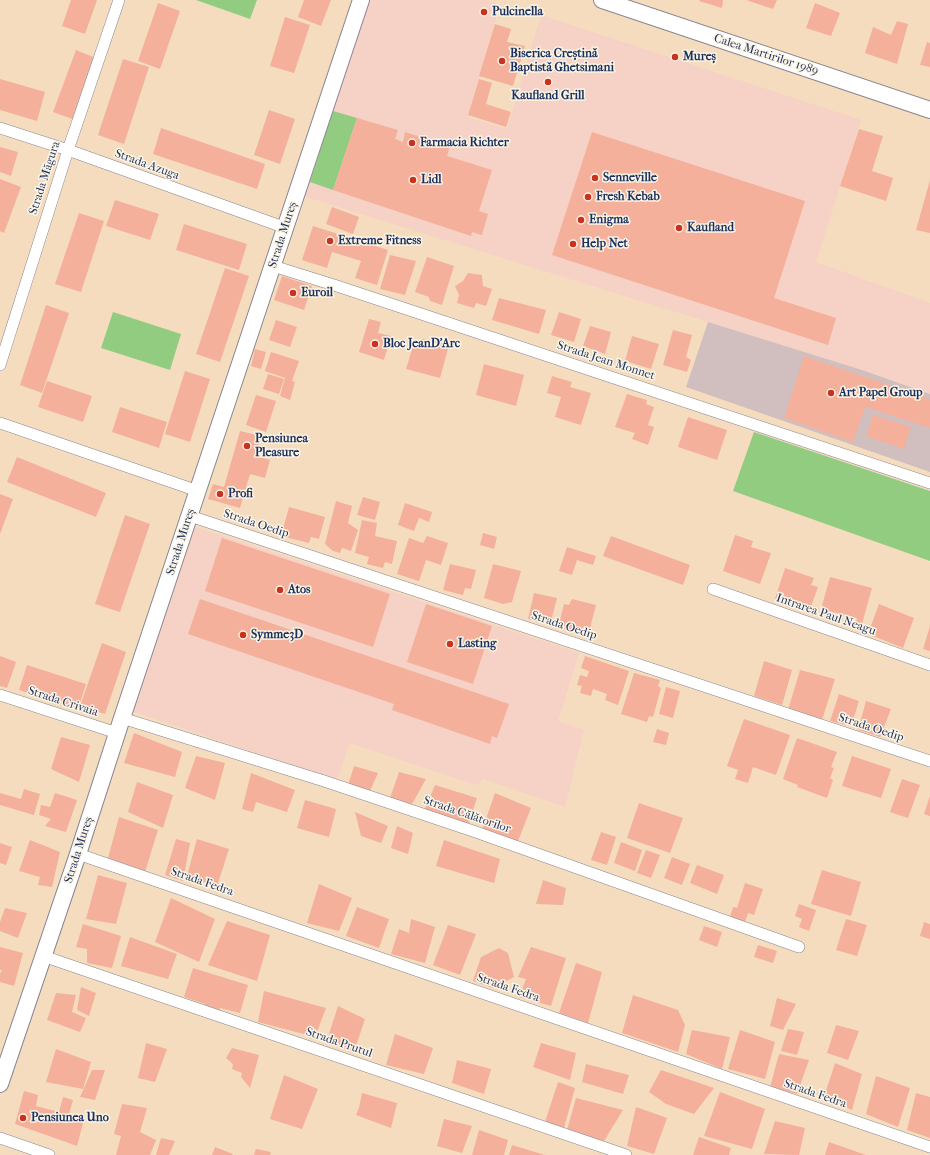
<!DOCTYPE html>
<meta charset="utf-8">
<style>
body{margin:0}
canvas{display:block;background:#f5dcbf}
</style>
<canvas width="930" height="1155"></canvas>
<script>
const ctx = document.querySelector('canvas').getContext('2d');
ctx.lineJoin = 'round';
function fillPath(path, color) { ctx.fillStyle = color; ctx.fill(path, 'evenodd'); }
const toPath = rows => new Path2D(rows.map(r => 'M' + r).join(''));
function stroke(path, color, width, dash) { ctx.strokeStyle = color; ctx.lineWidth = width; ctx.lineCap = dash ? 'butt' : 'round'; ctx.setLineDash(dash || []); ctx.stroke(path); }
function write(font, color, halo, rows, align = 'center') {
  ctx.font = font + ' "IM FELL French Canon",serif'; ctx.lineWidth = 3; ctx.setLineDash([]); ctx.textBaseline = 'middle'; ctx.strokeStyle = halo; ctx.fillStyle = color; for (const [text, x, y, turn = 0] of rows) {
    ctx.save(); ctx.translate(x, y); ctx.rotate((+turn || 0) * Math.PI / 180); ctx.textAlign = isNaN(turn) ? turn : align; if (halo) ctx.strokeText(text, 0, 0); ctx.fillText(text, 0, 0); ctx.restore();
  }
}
fillPath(toPath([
 [363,0,485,0,500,5,467,117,507,129,541,15,861,120,816,262,930,303,930,394,862,370,300,195],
 [190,525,579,653,558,721,584,730,565,807,484,779,476,785,350,743,337,780,128,710]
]), '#f6d1c5');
fillPath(toPath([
 [708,322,862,370,930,394,930,472,686,387]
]), '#d1bfbf');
fillPath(toPath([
 [196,0,257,0,250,19],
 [333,111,357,118,333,190,310,182],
 [113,312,181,334,170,370,101,348],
 [754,432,930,491,930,561,733,491]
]), '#92cc81');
fillPath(toPath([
 [71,0,97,0,85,34,62,26],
 [304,0,331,0,321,26,298,17],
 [700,0,723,0,722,8,699,1],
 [746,0,777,0,773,9],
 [158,3,180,11,160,69,138,61],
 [815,3,840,13,831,36,806,28],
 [285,17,310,25,294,73,270,66],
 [897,21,908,24,897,64,865,53,873,27,891,35],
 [495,24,511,29,507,42,525,46,513,86,479,76],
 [927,42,930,43,930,67,920,65],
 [76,50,98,59,75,120,53,112],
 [123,59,149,67,124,144,98,135],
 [0,79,45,92,37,121,0,110],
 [479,79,492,83,486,104,511,112,506,127,468,115],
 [269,110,295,119,280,164,254,155],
 [357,118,398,130,395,139,403,142,405,132,450,146,447,156,492,170,479,211,488,214,482,235,472,232,471,236,333,190],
 [161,128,265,164,257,189,153,154],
 [859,129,883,136,872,171,893,178,886,201,840,186],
 [592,132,805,201,774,298,836,318,828,345,552,255],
 [0,147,18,152,11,176,0,172],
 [0,179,21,187,4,233,0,231],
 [930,180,930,233,916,230],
 [115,200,159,214,150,240,106,226],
 [332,207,359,217,353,234,326,224],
 [79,213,104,221,81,292,55,284],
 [184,224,247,244,239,270,176,250],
 [313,226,388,250,377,285,355,278,361,261,332,252,327,268,302,260],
 [390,255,416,261,405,295,380,289],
 [427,257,454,266,442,305,430,301,429,297,415,292],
 [225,268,249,276,220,362,196,354],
 [468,273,482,275,483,286,492,289,486,306,476,303,474,308,457,303,459,295,455,286,463,281],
 [282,276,312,286,304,310,274,300],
 [499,298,546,310,539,334,492,320],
 [46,305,69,313,42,393,20,385],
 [559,312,581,319,574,342,551,335],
 [369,319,381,322,378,333,391,336,384,360,359,352],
 [276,320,297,327,290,347,269,340],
 [590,326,611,332,605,354,583,346],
 [673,330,692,335,686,357,691,360,687,372,663,365],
 [632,336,659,344,651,369,625,361],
 [422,339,429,339,449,345,440,378,406,369,413,346,417,348],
 [255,349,266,352,261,369,251,366],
 [271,352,299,361,292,381,295,382,290,400,280,396,285,378,265,371],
 [804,356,930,399,930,428,865,407,853,442,784,418],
 [484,364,524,375,516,406,476,395],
 [185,371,210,379,190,442,165,434],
 [268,374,284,379,279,394,263,389],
 [552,376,572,382,570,387,591,393,581,425,555,417,561,397,547,393],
 [47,381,92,396,83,422,38,407],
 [627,394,647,400,646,404,654,407,648,425,654,427,648,445,632,439,635,433,615,427],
 [256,395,276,401,266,432,246,425],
 [120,407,167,422,159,448,112,432],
 [873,415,911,427,904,449,866,436],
 [688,417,727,430,717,460,678,447],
 [240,431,261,436,255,456,270,460,265,478,250,474,240,508,208,499,213,484,224,487],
 [17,457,106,493,96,517,7,482],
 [0,494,13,499,0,534],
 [363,497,380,502,375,520,357,515],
 [336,501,352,506,348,523,358,530,351,551,342,548,340,553,333,551,325,544],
 [405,503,432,512,429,522,419,518,414,531,398,525],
 [289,507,325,517,319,539,311,537,309,543,281,536],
 [125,515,150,524,120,612,95,604],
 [362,520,377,523,375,536,397,541,392,564,385,562,383,568,367,564,369,557,355,553],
 [483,533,497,537,494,549,480,545],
 [735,535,753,541,751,547,771,553,760,584,723,571],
 [427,536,448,543,441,565,426,560,419,581,397,574,409,538,423,543],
 [611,536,690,565,683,585,603,556],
 [222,538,390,594,373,647,205,591],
 [567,547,596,556,593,565,577,560,572,575,559,571],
 [450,564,476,570,471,589,465,588,463,595,443,590],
 [493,564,521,571,512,602,503,604,484,598],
 [785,568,814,578,811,585,818,587,809,612,775,599],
 [830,577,872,588,860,631,854,629,857,618,821,609],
 [534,593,557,598,550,625,528,619],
 [200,599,509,704,497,738,492,736,490,744,392,710,394,704,188,634],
 [572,599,596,605,589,632,573,627,570,631,558,627,564,604,569,605],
 [426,604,492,626,473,684,407,662],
 [879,604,914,618,903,648,868,634],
 [930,626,930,651,923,649],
 [102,643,126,652,105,714,80,706],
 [0,656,16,662,7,688,0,686],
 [585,656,629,671,618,705,605,700,607,694,593,689,591,696,580,693,582,686,577,685,580,675,587,677,589,671,581,668],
 [764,661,792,670,782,705,754,696],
 [27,665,86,684,78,709,19,690],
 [800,670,835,679,822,720,788,710],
 [634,673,660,680,658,686,661,688,653,717,649,716,647,722,621,714],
 [666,687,680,691,673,718,659,714],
 [839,694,859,701,851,726,830,721],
 [866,701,891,709,880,737,858,730],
 [744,719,790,735,776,775,753,767,748,783,735,779,738,770,727,766],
 [657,729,669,733,666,745,653,742],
 [134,733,182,752,175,777,124,763],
 [61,737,90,745,79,782,51,769],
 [797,738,837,752,831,767,834,768,830,778,833,780,827,798,797,787,798,785,783,779],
 [196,756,225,763,215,800,185,788],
 [852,756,891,769,881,798,842,786],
 [354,766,378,773,370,791,348,785],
 [399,772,426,779,412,804,390,798],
 [251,773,295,790,287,812,256,802,253,812,242,809],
 [902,779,920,785,908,818,890,812],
 [137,782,173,795,163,828,128,812],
 [435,785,477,798,468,825,424,811],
 [24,789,40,794,34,815,0,805,0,793,21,799],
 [55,793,77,800,66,832,45,826,51,819,39,815,41,805,50,807],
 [495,793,531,808,518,841,482,830],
 [930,796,930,816,924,814],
 [305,800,336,809,329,837,297,828],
 [639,803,683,818,670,853,627,838],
 [355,812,388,826,381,843,361,836],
 [119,817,158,830,145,872,108,858],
 [397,826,413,833,408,854,391,848],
 [601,832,616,837,607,865,591,860],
 [176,839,190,843,183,881,165,875],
 [197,839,229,849,217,886,187,876],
 [30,840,60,852,52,887,38,885,40,877,19,871],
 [444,840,500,859,494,883,436,866],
 [621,842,642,850,635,871,614,863],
 [0,843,12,847,6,865,0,863],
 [646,850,660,855,651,878,637,873],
 [672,857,690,864,682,885,664,878],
 [697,865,724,875,717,894,690,883],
 [822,870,861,882,851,916,811,904],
 [98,875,127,883,116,924,86,919],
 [543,880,566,888,563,905,536,904],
 [745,883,763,889,754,915,748,913,745,922,730,917,733,907,737,908],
 [319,884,352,898,339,931,307,923],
 [171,898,215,919,199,962,155,942],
 [799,904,816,910,809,931,799,927,802,919,795,916],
 [357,907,389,919,379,948,346,936],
 [5,908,27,913,18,938,0,931,0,922],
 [411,919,435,927,425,963,391,954,399,929,409,933],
 [846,919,867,925,857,956,836,950],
 [227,921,270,935,257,981,208,965],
 [924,922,930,924,930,939,920,936],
 [83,924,121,936,112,968,87,963,87,949,76,947],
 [448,925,476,934,460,975,433,965],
 [704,926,722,932,717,947,699,940],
 [130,937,177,954,168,979,121,966],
 [758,945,777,951,773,963,754,957],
 [0,947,23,953,14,986,0,982,0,974,2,970,0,970],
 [531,947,566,958,551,1006,519,997,526,979,518,977],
 [499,948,508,953,514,977,493,988,473,981,481,957],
 [576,963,602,972,588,1023,559,1013],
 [193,968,248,985,240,1013,220,1008,219,1012,205,1008,205,1004,184,997],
 [81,987,96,993,89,1016,77,1010],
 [264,991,326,1008,315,1037,258,1022],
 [56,993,76,995,72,1012,86,1018,80,1032,47,1020],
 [633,995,678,1010,685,1025,678,1052,622,1033],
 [777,998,796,1004,783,1030,770,1026],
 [338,1006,365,1019,354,1052,326,1043],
 [836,1025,859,1031,848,1060,827,1053],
 [788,1029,804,1032,797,1055,781,1051],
 [692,1030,730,1037,722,1069,686,1054],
 [740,1030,775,1042,765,1079,728,1069],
 [395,1034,433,1048,424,1074,386,1065],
 [146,1043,167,1049,155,1082,138,1078],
 [541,1043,576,1053,570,1080,533,1067],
 [232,1048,259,1055,250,1088,241,1077,242,1073,232,1069,233,1064,226,1058],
 [56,1049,91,1062,83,1089,46,1082],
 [779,1054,809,1060,797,1094,770,1087],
 [457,1060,491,1069,484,1094,452,1083],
 [835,1063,862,1074,852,1110,824,1097],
 [586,1064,629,1075,623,1094,582,1082],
 [92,1070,105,1070,95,1100,80,1097],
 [661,1070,714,1088,694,1114,666,1104,649,1092],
 [284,1075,318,1089,302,1129,270,1119],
 [876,1076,910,1088,898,1127,866,1114],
 [558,1082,575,1088,564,1128,545,1122],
 [24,1091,38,1095,36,1106,59,1112,63,1097,73,1100,69,1114,84,1119,77,1146,15,1124],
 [720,1092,765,1109,752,1149,704,1136],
 [362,1093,397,1103,391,1128,356,1115,359,1108],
 [916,1093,930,1097,930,1138,907,1130],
 [576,1098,623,1110,604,1141,567,1130],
 [122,1104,147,1108,140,1132,156,1140,150,1155,116,1155,121,1136,114,1134],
 [636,1107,667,1118,654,1154,627,1146],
 [444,1119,472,1126,462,1153,437,1146],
 [775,1121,805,1128,799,1155,764,1154],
 [479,1130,508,1140,504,1155,472,1155],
 [699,1137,731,1148,729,1155,693,1155],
 [161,1138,175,1141,169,1155,156,1155],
 [829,1142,866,1155,825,1155],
 [512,1145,545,1155,509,1155],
 [215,1147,233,1154,232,1155,212,1155],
 [256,1149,271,1152,270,1155,254,1155]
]), '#f4b09b');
const street = toPath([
 [0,128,68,150,286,228],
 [273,266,337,286,930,483],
 [0,365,68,150,119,0],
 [0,423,198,491],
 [190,516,930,761],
 [713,589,930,665],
 [0,695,117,733],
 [122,718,324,781,473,831,799,947],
 [78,854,930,1147],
 [43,956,626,1155],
 [0,1138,49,1155]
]);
const secondary = toPath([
 [602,0,930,110],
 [0,1084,78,854,122,718,361,0]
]);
stroke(street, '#88868e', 12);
stroke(secondary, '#88868e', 18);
stroke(street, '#fff', 11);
stroke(secondary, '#fff', 16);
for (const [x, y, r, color] of [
 [484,12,4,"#c8321e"],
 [675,57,4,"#c8321e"],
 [502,61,4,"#c8321e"],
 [548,82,4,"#c8321e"],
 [412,143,4,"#c8321e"],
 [595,178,4,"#c8321e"],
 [413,180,4,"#c8321e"],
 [588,197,4,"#c8321e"],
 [581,220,4,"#c8321e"],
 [679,228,4,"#c8321e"],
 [330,241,4,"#c8321e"],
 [573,244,4,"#c8321e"],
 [293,293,4,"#c8321e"],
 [375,344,4,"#c8321e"],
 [831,393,4,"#c8321e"],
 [247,446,4,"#c8321e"],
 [220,494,4,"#c8321e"],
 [280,590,4,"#c8321e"],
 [243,635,4,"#c8321e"],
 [450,644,4,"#c8321e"],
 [23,1118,4,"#c8321e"]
]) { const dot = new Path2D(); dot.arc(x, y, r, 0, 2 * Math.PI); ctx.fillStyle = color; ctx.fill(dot); stroke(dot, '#fcf5e5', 1.5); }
write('bold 12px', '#1b2f5e', '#fcf5e5', [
 ["Pulcinella",492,12],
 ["Biserica Creștină",510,54],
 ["Baptistă Ghetsimani",510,68],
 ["Mureș",683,57],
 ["Kaufland Grill",548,96,"center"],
 ["Farmacia Richter",420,143],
 ["Senneville",603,178],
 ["Lidl",421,180],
 ["Fresh Kebab",596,197],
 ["Enigma",589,220],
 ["Kaufland",687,228],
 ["Extreme Fitness",338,241],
 ["Help Net",581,244],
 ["Euroil",301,293],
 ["Bloc JeanD'Arc",383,344],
 ["Art Papel Group",839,393],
 ["Pensiunea",255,439],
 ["Pleasure",255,453],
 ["Profi",228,494],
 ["Atos",288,590],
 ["Symme3D",251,635],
 ["Lasting",458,644],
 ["Pensiunea Uno",31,1118]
], 'left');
write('12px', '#1b2f5e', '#fcf5e5', [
 ["Calea Martirilor 1989",766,55,18],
 ["Strada Azuga",147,165,20],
 ["Strada Măgura",45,178,-72],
 ["Strada Mureș",283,235,-72],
 ["Strada Jean Monnet",606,361,18],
 ["Strada Oedip",256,524,18],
 ["Strada Mureș",181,542,-72],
 ["Intrarea Paul Neagu",826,615,19],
 ["Strada Oedip",564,626,18],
 ["Strada Crivaia",63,702,18],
 ["Strada Oedip",871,728,18],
 ["Strada Călătorilor",467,815,19],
 ["Strada Mureș",79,850,-72],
 ["Strada Fedra",202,882,19],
 ["Strada Fedra",508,988,19],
 ["Strada Prutul",339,1043,19],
 ["Strada Fedra",815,1094,19]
]);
</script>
